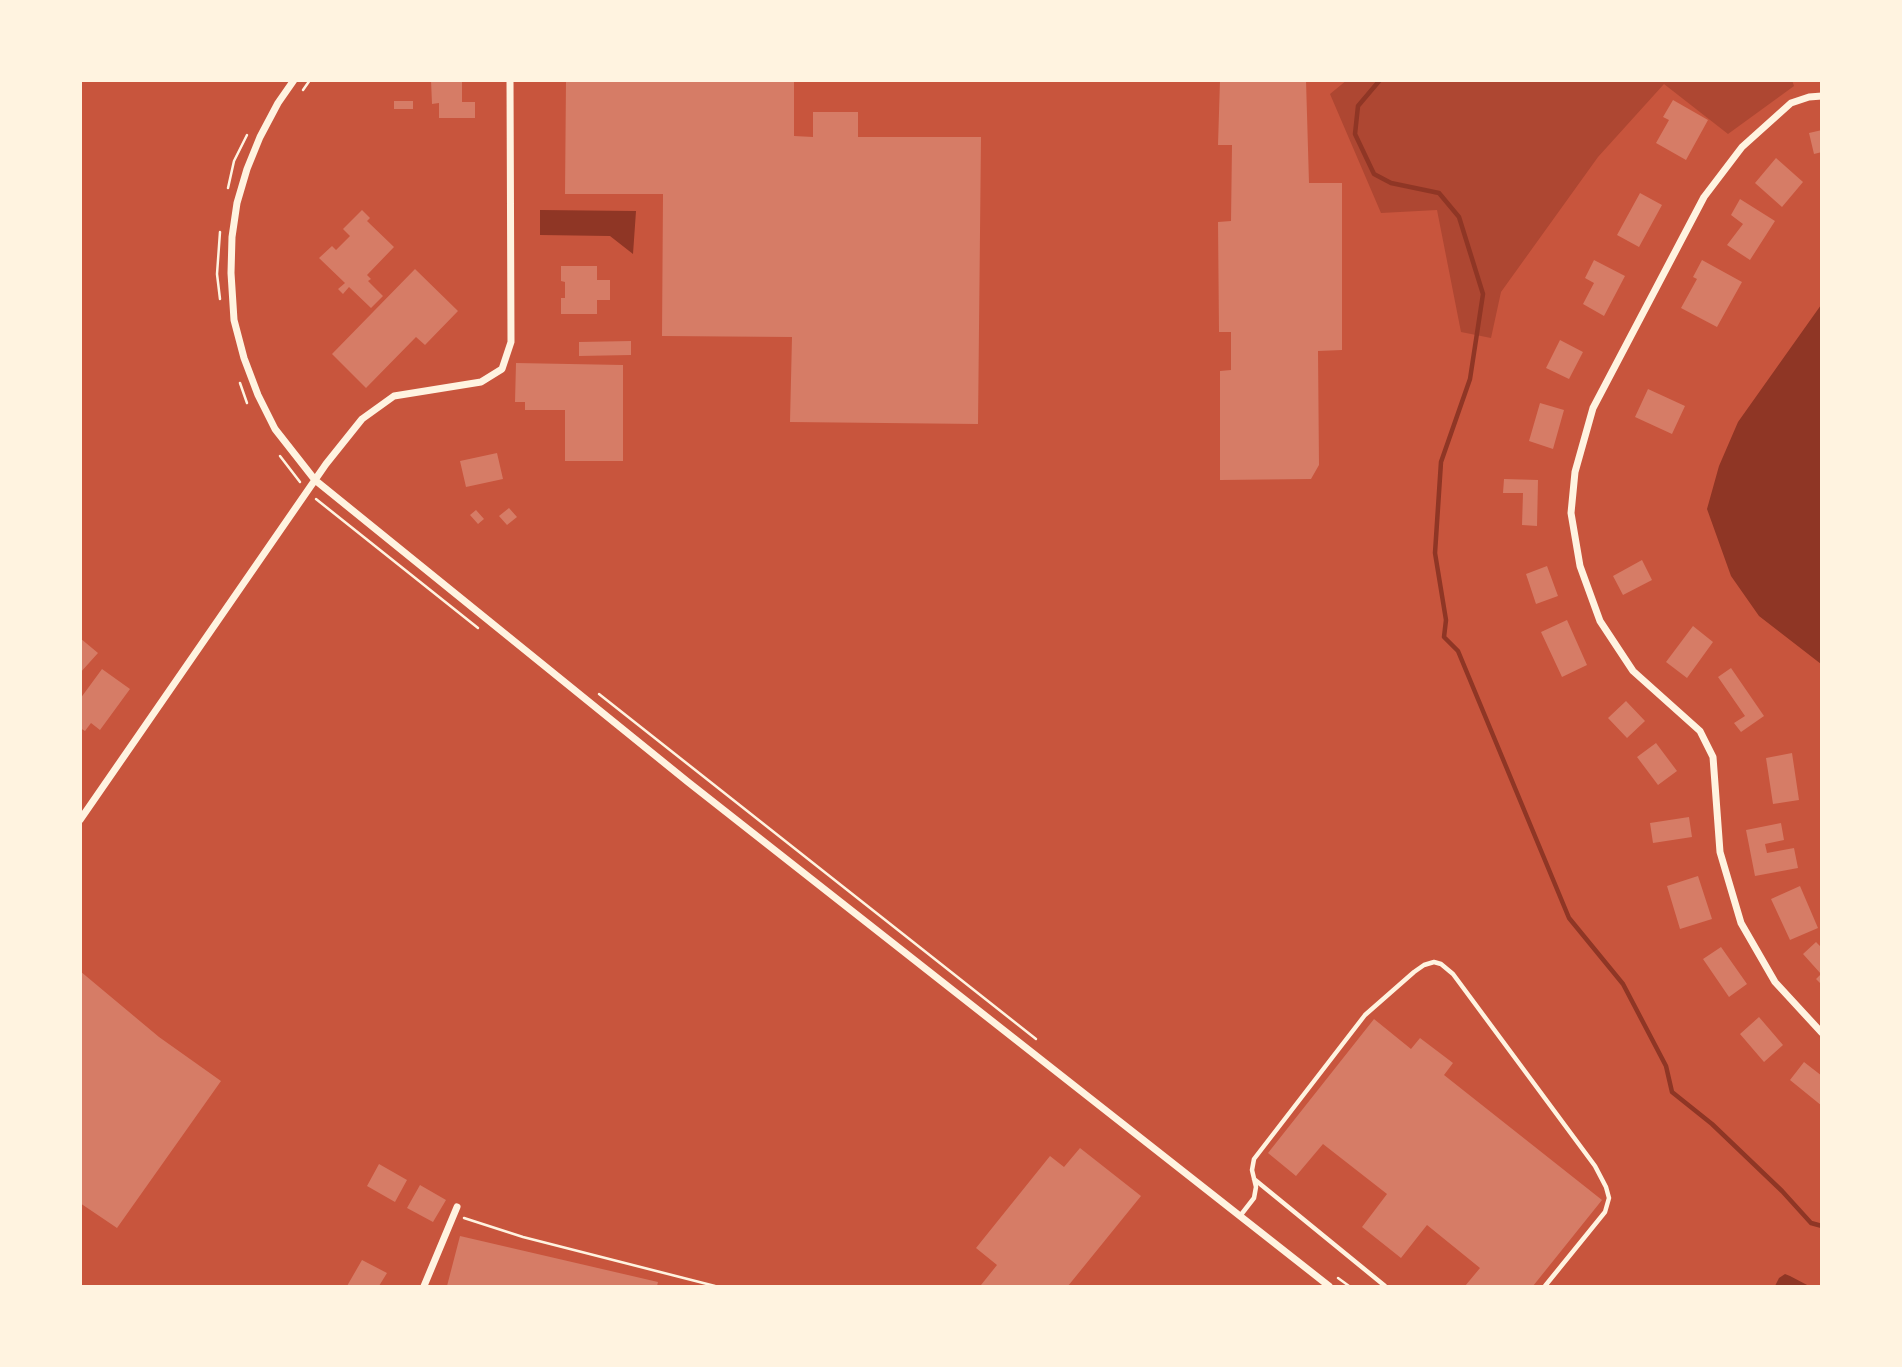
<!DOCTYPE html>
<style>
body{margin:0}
#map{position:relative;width:1902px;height:1367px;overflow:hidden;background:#c8553d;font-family:Cabin,sans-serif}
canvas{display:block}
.frame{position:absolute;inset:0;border:82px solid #fff3e0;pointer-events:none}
</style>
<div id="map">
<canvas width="1902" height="1367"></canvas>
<div class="frame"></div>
</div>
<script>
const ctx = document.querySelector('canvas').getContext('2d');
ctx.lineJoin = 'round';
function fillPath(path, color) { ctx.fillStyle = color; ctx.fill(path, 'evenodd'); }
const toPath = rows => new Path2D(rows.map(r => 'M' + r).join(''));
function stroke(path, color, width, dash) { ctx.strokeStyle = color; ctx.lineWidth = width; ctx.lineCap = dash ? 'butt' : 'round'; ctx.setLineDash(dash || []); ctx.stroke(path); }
fillPath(toPath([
 [1347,80,1792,80,1794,86,1728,134,1664,84,1598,157,1501,292,1491,338,1461,332,1437,210,1381,213,1330,94]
]), '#ae4732');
fillPath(toPath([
 [540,210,636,211,633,254,610,236,540,235],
 [1821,305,1821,664,1759,616,1731,576,1707,509,1719,466,1738,422],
 [1785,1274,1790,1276,1809,1286,1775,1286,1779,1278]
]), '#8f3625');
stroke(toPath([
 [1380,80,1358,106,1355,134,1374,174,1391,183,1439,193,1459,217,1483,294,1470,379,1441,462,1435,553,1446,620,1444,637,1458,651,1569,918,1623,984,1666,1066,1672,1092,1712,1124,1782,1191,1811,1223,1822,1226]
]), '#8f3625', 4.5);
fillPath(toPath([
 [431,80,462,80,462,102,475,102,475,118,439,118,439,103,432,104],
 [566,80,794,80,794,136,813,137,813,112,858,112,858,137,981,137,978,424,790,422,792,337,662,336,663,194,565,194],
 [1220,80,1306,80,1309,183,1342,183,1342,350,1318,351,1319,465,1311,479,1220,480,1220,371,1231,370,1231,332,1219,332,1218,222,1231,221,1232,145,1218,145],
 [1673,100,1708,120,1686,160,1656,143,1669,120,1663,117],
 [394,101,413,101,413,109,394,109],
 [1822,130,1822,152,1814,154,1809,133],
 [1776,158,1803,182,1782,207,1755,183],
 [1640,193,1662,205,1639,247,1617,235],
 [1740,199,1775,221,1750,260,1727,245,1743,224,1731,215],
 [362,210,370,218,367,221,394,247,367,275,371,279,368,281,383,296,371,308,349,287,343,294,338,289,345,283,319,258,332,246,336,250,350,236,343,229],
 [1594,260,1625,276,1604,316,1583,304,1594,283,1585,278],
 [1702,260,1742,282,1717,327,1681,308,1697,279,1693,277],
 [561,266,597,266,597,280,610,280,610,300,597,300,597,314,561,314,561,298,565,298,565,282,561,281],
 [415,269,458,311,425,345,416,337,366,388,332,354],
 [1560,340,1583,352,1569,379,1546,368],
 [631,341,631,355,579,356,579,342],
 [516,363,623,365,623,461,565,461,565,410,525,410,525,402,515,402],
 [1648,389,1685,406,1672,434,1635,417],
 [1540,403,1564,410,1553,449,1529,441],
 [497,453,503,479,466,487,460,461],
 [1504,479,1538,480,1537,526,1522,525,1523,493,1503,493],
 [509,508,517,517,507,525,499,516],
 [476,510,484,519,478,524,470,515],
 [1642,560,1652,580,1623,595,1613,576],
 [1547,566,1558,596,1536,604,1526,574],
 [1567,620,1587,665,1562,677,1541,632],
 [1693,626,1713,642,1687,678,1666,662],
 [80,638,98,653,80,673],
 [1731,668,1764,716,1741,732,1734,723,1745,716,1718,677],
 [102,669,130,689,100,730,91,723,85,731,80,728,80,699],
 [1626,701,1645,721,1627,738,1608,718],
 [1656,743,1677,771,1658,785,1637,757],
 [1792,753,1799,800,1773,804,1766,758],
 [1689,817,1692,837,1653,843,1650,823],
 [1781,823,1784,840,1765,844,1767,853,1794,848,1798,868,1755,876,1746,830],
 [1698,876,1712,919,1680,929,1667,886],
 [1800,886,1818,928,1790,940,1771,899],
 [1816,942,1822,948,1822,985,1816,979,1821,974,1803,954],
 [1721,947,1747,984,1729,997,1703,959],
 [80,971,159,1037,221,1081,117,1228,80,1203],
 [1759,1017,1783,1045,1764,1062,1740,1034],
 [1374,1019,1411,1049,1420,1038,1453,1063,1444,1075,1602,1200,1533,1286,1465,1286,1480,1268,1427,1225,1401,1258,1362,1227,1387,1194,1323,1144,1296,1176,1268,1153],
 [1804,1062,1822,1076,1822,1106,1790,1080],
 [1080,1148,1141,1196,1068,1286,983,1286,981,1285,997,1265,976,1248,1050,1156,1064,1167],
 [379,1164,407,1180,395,1202,367,1186],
 [420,1185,446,1200,433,1222,407,1208],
 [460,1236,658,1282,657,1286,447,1286],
 [362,1260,387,1273,379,1286,347,1286]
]), '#d67c66');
stroke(toPath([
 [303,90,310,80],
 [228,188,234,161,247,135],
 [220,232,217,274,220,299],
 [240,383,247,403],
 [280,456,300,482],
 [316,499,478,628],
 [599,694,1036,1039],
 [464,1218,523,1237,715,1286],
 [1338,1278,1349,1286]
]), '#fff3e0', 2.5);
stroke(toPath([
 [1254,1179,1385,1286],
 [1240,1216,1254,1198,1256,1187,1252,1170,1254,1159,1365,1015,1414,972,1424,965,1434,962,1441,964,1453,974,1595,1166,1606,1187,1609,1198,1605,1212,1545,1286]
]), '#fff3e0', 4.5);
stroke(toPath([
 [294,80,278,103,260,137,247,169,237,203,232,237,231,273,234,320,244,358,258,395,275,429,315,480,688,782,1329,1286],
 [1822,96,1809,97,1791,103,1742,147,1704,197,1593,408,1575,472,1571,513,1580,566,1600,621,1633,671,1700,731,1713,757,1720,852,1741,923,1775,982,1822,1033],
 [80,820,326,464,362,419,394,396,481,382,502,369,511,342,510,80],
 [424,1286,457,1207]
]), '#fff3e0', 7);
</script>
